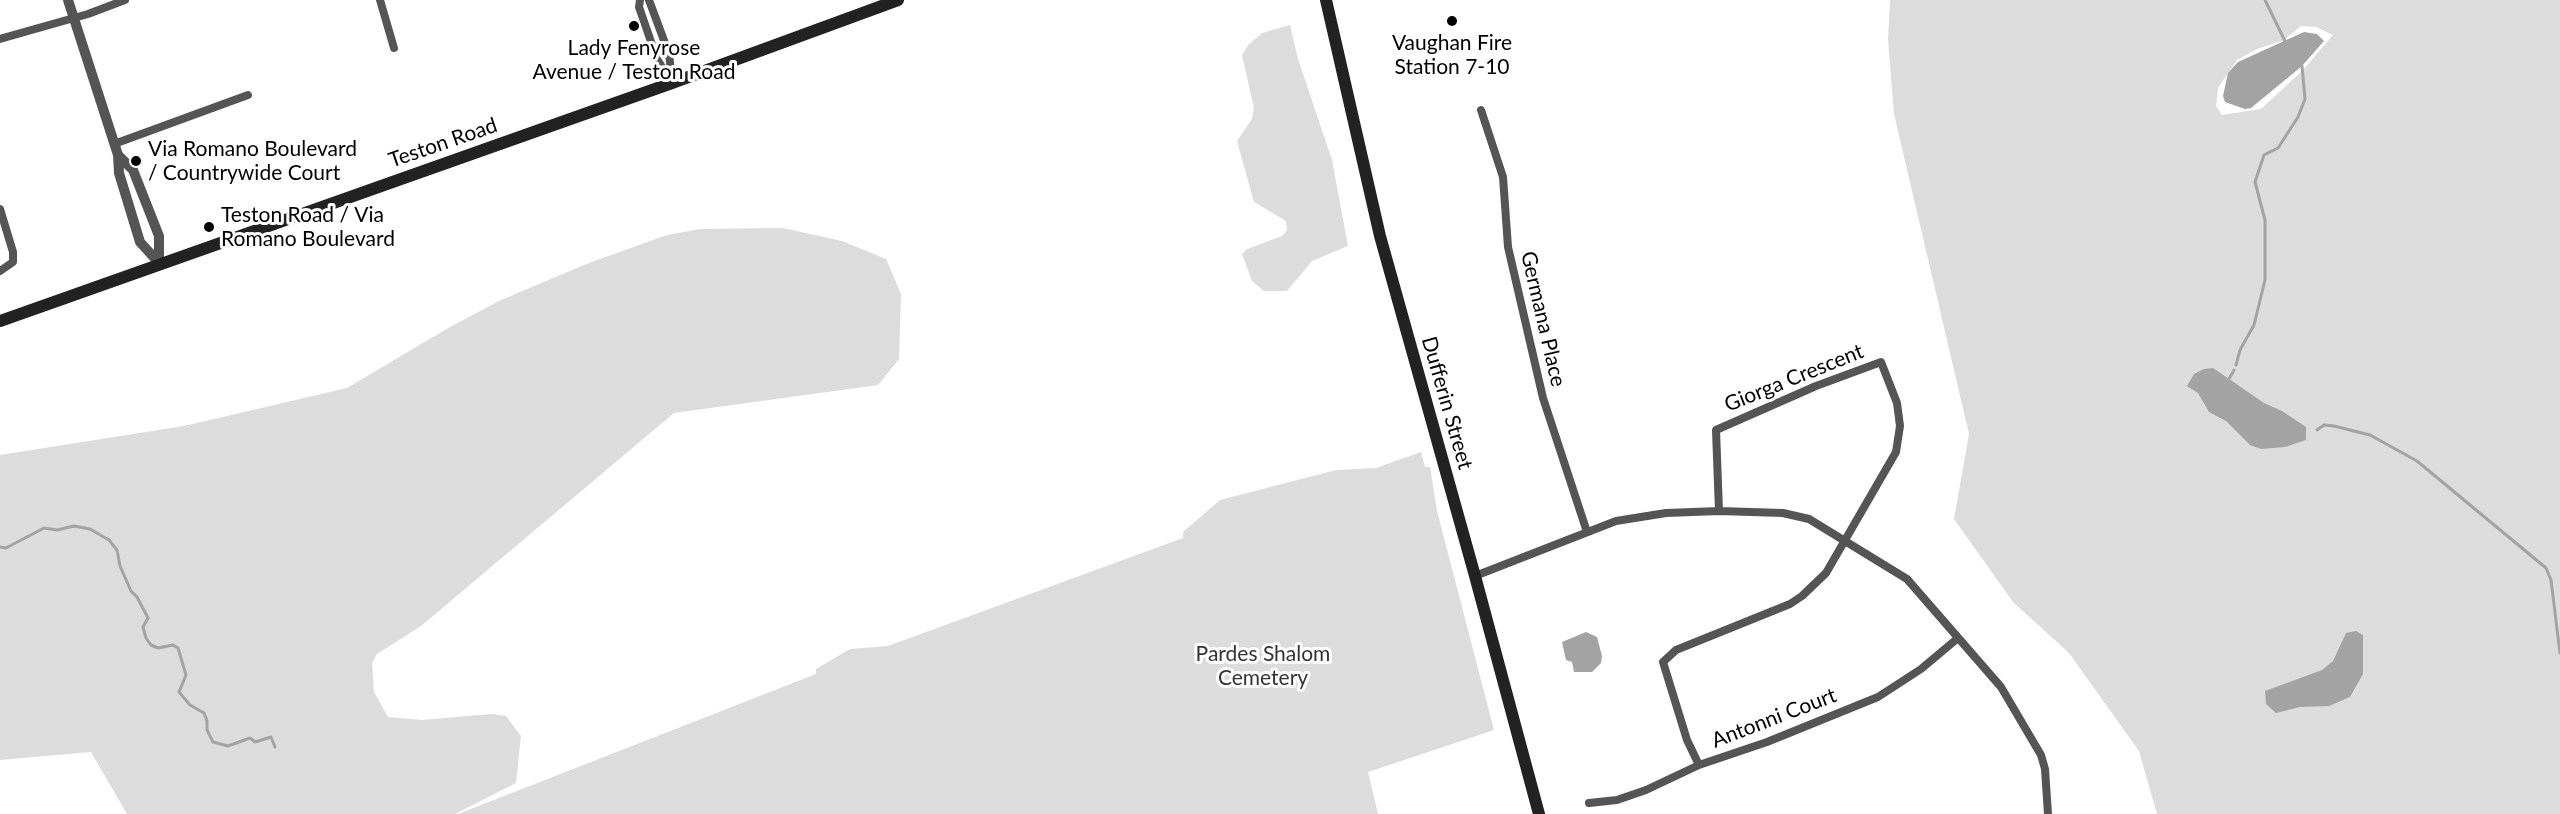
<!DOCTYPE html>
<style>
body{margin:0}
canvas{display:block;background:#fff}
</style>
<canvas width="2560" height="814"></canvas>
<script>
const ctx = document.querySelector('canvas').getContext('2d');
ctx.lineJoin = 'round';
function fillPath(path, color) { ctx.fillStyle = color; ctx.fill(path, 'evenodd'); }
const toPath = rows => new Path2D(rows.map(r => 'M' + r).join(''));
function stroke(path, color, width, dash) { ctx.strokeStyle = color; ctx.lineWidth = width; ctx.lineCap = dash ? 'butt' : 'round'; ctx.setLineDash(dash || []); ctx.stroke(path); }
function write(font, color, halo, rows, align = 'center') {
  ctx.font = font + ' Lato,sans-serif'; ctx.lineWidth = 6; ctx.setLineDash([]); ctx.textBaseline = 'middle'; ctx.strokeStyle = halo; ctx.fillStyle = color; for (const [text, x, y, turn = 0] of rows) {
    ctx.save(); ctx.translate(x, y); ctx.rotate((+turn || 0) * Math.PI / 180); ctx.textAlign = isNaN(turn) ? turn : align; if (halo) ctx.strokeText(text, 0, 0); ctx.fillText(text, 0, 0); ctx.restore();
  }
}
fillPath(toPath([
 [1890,0,2560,0,2560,814,2157,814,2139,751,2069,653,2013,602,1954,519,1969,434,1894,114,1888,40],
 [2301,26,2316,27,2333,35,2303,70,2261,109,2222,115,2216,106,2218,88,2237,60,2257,49,2284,40],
 [1290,25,1298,59,1332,160,1348,246,1312,261,1287,291,1264,291,1252,281,1242,254,1247,249,1282,236,1287,230,1286,221,1254,202,1237,141,1252,119,1254,108,1242,55,1249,44,1262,33],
 [783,228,842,241,886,259,901,294,899,359,878,385,674,413,421,626,377,654,372,663,374,692,388,717,422,720,492,714,506,716,521,736,516,783,455,814,127,814,91,752,0,760,0,455,184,426,347,388,450,327,501,300,589,263,667,235,700,229],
 [1421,452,1425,467,1430,467,1437,511,1494,730,1368,772,1378,814,458,814,816,674,816,669,850,649,888,646,1183,538,1183,532,1220,500,1336,470,1376,468]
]), '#dcdcdc');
fillPath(toPath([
 [2304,32,2317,34,2324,41,2302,66,2251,108,2245,109,2225,102,2223,96,2228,73,2238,62],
 [2213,368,2264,403,2282,411,2306,427,2306,440,2285,447,2261,449,2250,445,2226,421,2209,412,2198,393,2187,386,2194,374,2204,369],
 [2356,631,2363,635,2363,674,2350,697,2329,706,2300,707,2276,713,2266,704,2265,691,2322,670,2333,661,2346,633],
 [1586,632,1597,637,1602,656,1601,663,1592,672,1574,672,1572,662,1566,660,1562,642]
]), '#a3a3a3');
stroke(toPath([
 [2265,0,2285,41],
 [2236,365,2240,350,2254,325,2265,280,2265,220,2255,182,2264,155,2278,148,2298,117,2305,99,2302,66],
 [2229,379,2234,370],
 [2317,430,2324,425,2334,426,2370,435,2417,461,2546,568,2551,580,2560,653],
 [0,547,6,548,44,528,57,530,74,526,90,529,109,540,117,550,120,566,131,591,137,597,148,618,143,627,146,638,151,645,158,648,173,645,178,648,186,675,179,692,190,705,204,713,207,721,207,730,213,742,228,746,250,738,255,742,271,737,275,747]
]), '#a3a3a3', 3);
stroke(toPath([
 [380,0,394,48],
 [640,0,639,7,657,59,672,83],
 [649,0,669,54,672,80],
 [0,39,88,14,125,0],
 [1481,110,1503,177,1508,247,1543,398,1587,532],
 [114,144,248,95],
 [0,209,13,252,13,262,0,271],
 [1475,576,1616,521,1666,513,1719,511,1783,513,1809,519,1907,579,2001,687,2041,755,2045,769,2048,814],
 [1699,765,1687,740,1663,662,1676,650,1790,604,1802,596,1826,573,1896,452,1900,426,1897,403,1881,362,1816,386,1716,430,1719,511],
 [1589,803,1617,800,1646,790,1699,765,1767,742,1878,697,1921,669,1958,638]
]), '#555', 8);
stroke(toPath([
 [68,0,118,155,119,173,140,242,159,263],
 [118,155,133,170,159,236,159,263]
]), '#555', 10);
stroke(toPath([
 [1326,0,1380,236,1475,576,1539,814],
 [0,321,672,83,898,0]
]), '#222', 12);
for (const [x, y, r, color] of [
 [1452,21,6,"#000"],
 [634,26,6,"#000"],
 [136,161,6,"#000"],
 [209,227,6,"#000"]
]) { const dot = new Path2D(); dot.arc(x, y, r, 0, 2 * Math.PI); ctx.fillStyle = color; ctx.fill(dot); stroke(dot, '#fff', 2); }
write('21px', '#000', '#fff', [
 ["Vaughan Fire",1452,43],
 ["Station 7-10",1452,67],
 ["Lady Fenyrose",634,48],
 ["Avenue / Teston Road",634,72],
 ["Via Romano Boulevard",148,149,"left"],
 ["/ Countrywide Court",148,173,"left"],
 ["Teston Road / Via",221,215,"left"],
 ["Romano Boulevard",221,239,"left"]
]);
write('21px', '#000', '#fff', [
 ["Teston Road",443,143,-19],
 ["Germana Place",1543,319,77],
 ["Giorga Crescent",1794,378,-22],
 ["Dufferin Street",1447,403,74],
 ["Antonni Court",1774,718,-21]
]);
write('21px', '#333', '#fff', [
 ["Pardes Shalom",1263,654],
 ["Cemetery",1263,678]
]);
</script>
